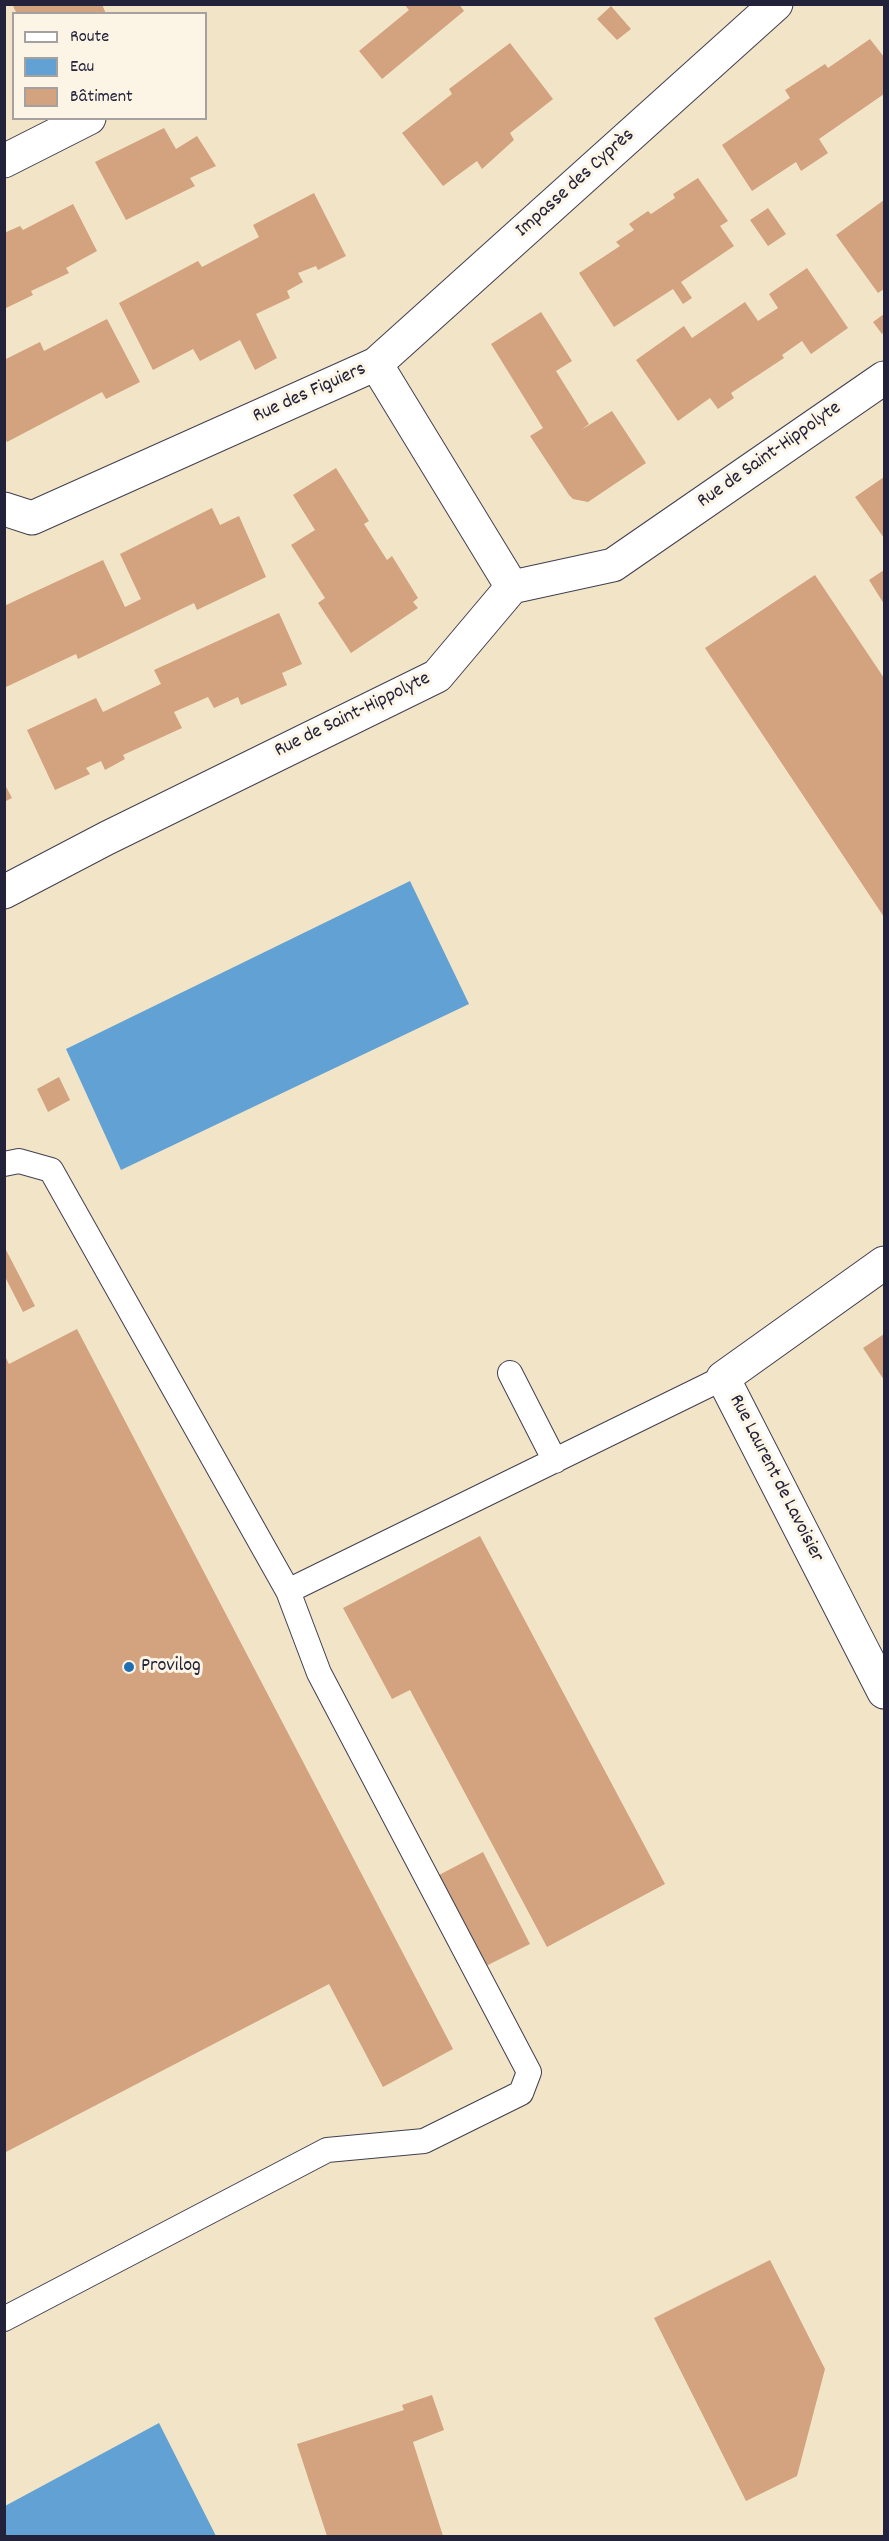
<!DOCTYPE html>
<meta charset="utf-8">
<style>
body{margin:0}
#map{position:relative;width:889px;height:2541px;overflow:hidden;background:#f2e5c7;font-family:Dekko,sans-serif}
canvas{display:block}
.frame{position:absolute;inset:0;border:6px solid #22223b;pointer-events:none}
.legend{position:absolute;left:12px;top:12px;width:195px;height:108px;box-sizing:border-box;background:#fcf5e5;border:2px solid #a5a1a1;margin:0;padding:8px 10px;list-style:none;font-size:18px;color:#22223b}
.legend li{display:flex;align-items:center;gap:12px;height:30px}
.legend b{width:30px;border:2px solid #a5a1a1}
</style>
<div id="map">
<canvas width="889" height="2541"></canvas>
<div class="frame"></div>
<ul class="legend">
<li><b style="height:8px;background:#fff"></b>Route</li>
<li><b style="height:16px;background:#61a1d4"></b>Eau</li>
<li><b style="height:16px;background:#d3a27e"></b>Bâtiment</li>
</ul>
</div>
<script>
const ctx = document.querySelector('canvas').getContext('2d');
ctx.lineJoin = 'round';
function fillPath(path, color) { ctx.fillStyle = color; ctx.fill(path, 'evenodd'); }
const toPath = rows => new Path2D(rows.map(r => 'M' + r).join(''));
function stroke(path, color, width, dash) { ctx.strokeStyle = color; ctx.lineWidth = width; ctx.lineCap = dash ? 'butt' : 'round'; ctx.setLineDash(dash || []); ctx.stroke(path); }
function write(font, color, halo, rows, align = 'center') {
  ctx.font = font + ' Dekko,sans-serif'; ctx.lineWidth = 6; ctx.setLineDash([]); ctx.textBaseline = 'middle'; ctx.strokeStyle = halo; ctx.fillStyle = color; for (const [text, x, y, turn = 0] of rows) {
    ctx.save(); ctx.translate(x, y); ctx.rotate((+turn || 0) * Math.PI / 180); ctx.textAlign = isNaN(turn) ? turn : align; if (halo) ctx.strokeText(text, 0, 0); ctx.fillText(text, 0, 0); ctx.restore();
  }
}
fillPath(toPath([
 [410,881,469,1004,121,1170,66,1049],
 [159,2423,216,2536,5,2536,5,2506]
]), '#61a1d4');
fillPath(toPath([
 [12,4,102,4,106,14,17,14],
 [404,4,459,4,464,11,382,79,359,51,409,10],
 [611,6,631,29,617,40,597,19],
 [870,39,884,57,884,94,819,139,828,153,801,171,796,162,752,191,722,145,790,98,785,90,825,64,828,68],
 [510,43,553,99,510,133,514,140,482,169,477,161,443,186,402,133,452,94,449,89],
 [164,128,176,149,197,136,216,166,190,178,195,186,126,220,95,162],
 [698,178,728,221,720,226,734,246,681,282,692,298,683,304,673,289,614,327,579,273,620,246,616,242,634,230,629,224,648,211,651,214,675,198,673,194],
 [314,193,346,256,318,270,316,266,298,273,303,282,287,291,290,298,256,314,277,358,255,370,240,340,200,361,193,349,153,370,119,303,198,261,202,267,259,237,253,225],
 [884,200,884,289,878,293,836,235],
 [73,204,97,251,66,268,69,273,31,291,33,295,4,309,4,233,20,226,23,230],
 [768,208,786,234,768,246,750,220],
 [807,268,848,328,811,354,802,341,782,355,784,358,731,393,734,398,718,409,710,398,678,421,636,360,684,326,692,338,745,302,758,321,778,308,769,294],
 [541,312,572,361,556,371,589,424,581,430,612,411,646,463,588,502,573,499,569,495,530,436,543,428,491,344],
 [884,314,884,332,882,334,873,322],
 [107,319,140,382,106,399,102,392,7,442,4,437,4,360,40,342,44,351],
 [336,468,369,521,364,524,387,560,392,556,418,598,413,602,418,608,351,653,318,603,325,598,291,545,315,530,293,495],
 [884,477,884,538,855,497],
 [212,508,220,525,239,516,266,577,197,610,194,603,78,659,76,654,6,687,4,606,103,560,125,607,141,599,120,554],
 [884,570,884,604,869,580],
 [815,575,884,678,884,917,705,648],
 [279,613,302,664,282,673,287,685,241,705,238,697,214,708,208,697,174,712,182,728,123,755,125,759,105,770,101,761,86,768,90,774,55,790,27,730,96,698,103,712,161,684,154,670],
 [4,783,12,798,4,802],
 [59,1077,70,1100,48,1112,37,1089],
 [4,1246,35,1306,23,1312,4,1275],
 [77,1329,453,2049,383,2087,329,1984,4,2153,4,1354,9,1364],
 [884,1334,884,1380,863,1348],
 [480,1536,665,1884,547,1947,410,1690,392,1699,343,1608],
 [483,1852,530,1944,486,1966,439,1875],
 [770,2260,825,2369,797,2476,746,2501,654,2318],
 [432,2395,444,2430,413,2442,443,2536,327,2536,297,2444,404,2410,402,2405]
]), '#d3a27e');
const service = toPath([
 [4,1164,19,1161,51,1170,288,1591,319,1673,529,2072,521,2093,424,2141,327,2150,4,2319],
 [510,1373,555,1461],
 [288,1591,723,1378]
]);
const minor = toPath([
 [4,161,89,118],
 [376,364,776,4],
 [4,509,32,518,376,364,512,587],
 [4,892,107,838,437,676,512,587,613,565,884,378],
 [884,1263,723,1378,884,1692]
]);
stroke(service, '#413f50', 26);
stroke(minor, '#413f50', 35);
stroke(service, '#fff', 24);
stroke(minor, '#fff', 33);
for (const [x, y, r, color] of [
 [129,1667,6,"#1f6fb2"]
]) { const dot = new Path2D(); dot.arc(x, y, r, 0, 2 * Math.PI); ctx.fillStyle = color; ctx.fill(dot); stroke(dot, '#fcf5e5', 2); }
write('20px', '#22223b', '#fcf5e5', [
 ["Impasse des Cyprès",576,184,-42],
 ["Rue des Figuiers",310,394,-24],
 ["Rue de Saint-Hippolyte",770,456,-35],
 ["Rue de Saint-Hippolyte",353,716,-26],
 ["Rue Laurent de Lavoisier",775,1479,63]
]);
write('20px', '#22223b', '#fcf5e5', [
 ["Provilog",141,1667]
], 'left');
</script>
